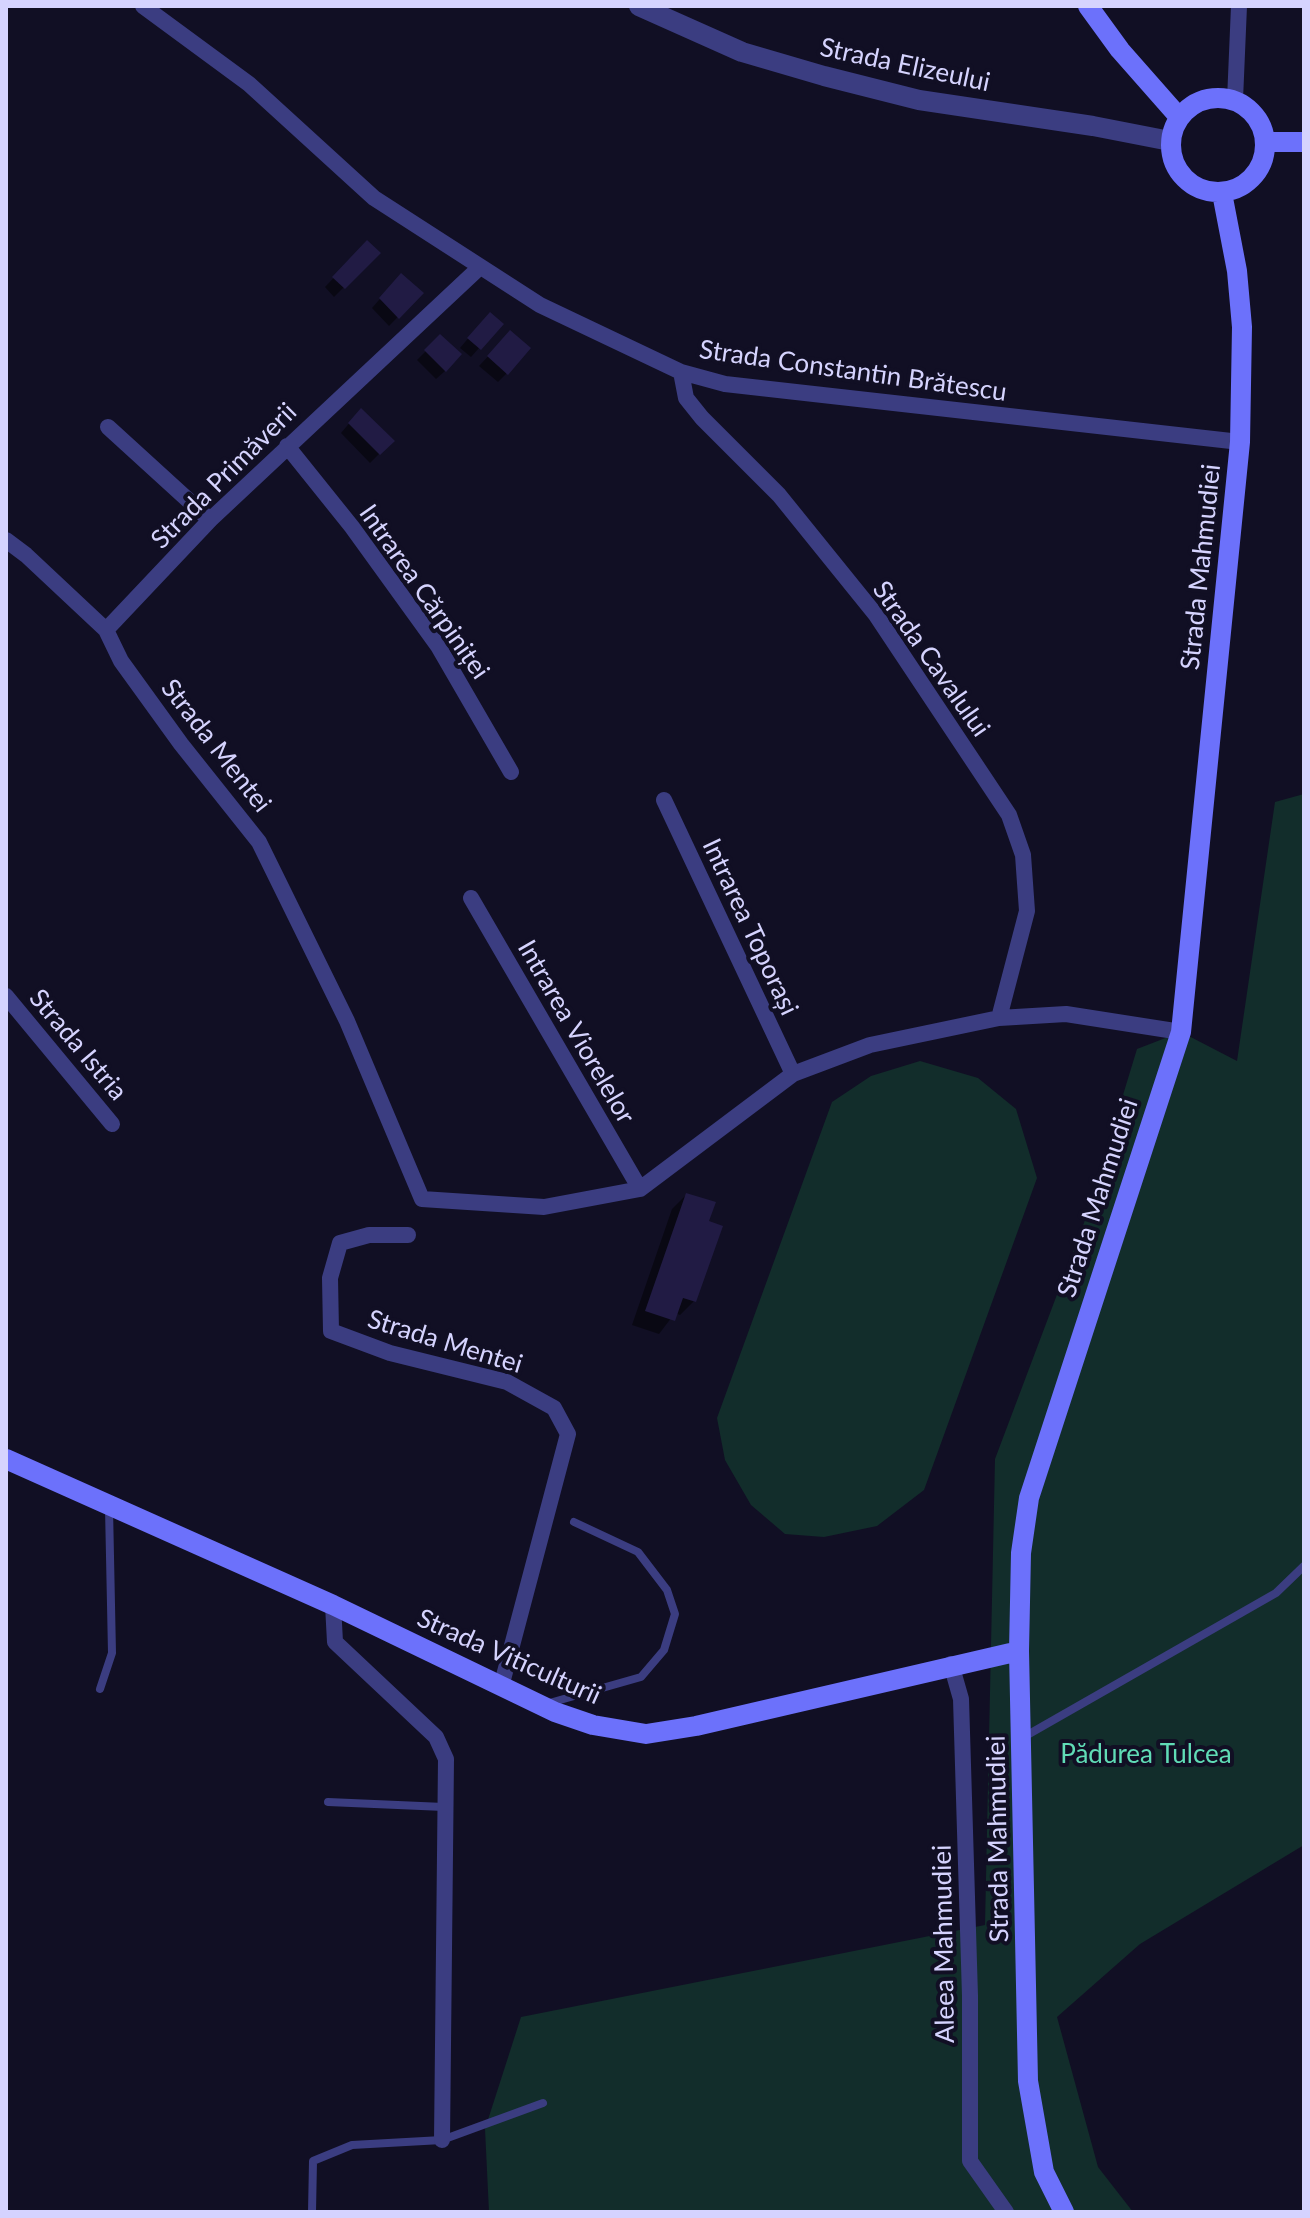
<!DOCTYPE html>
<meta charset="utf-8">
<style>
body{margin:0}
#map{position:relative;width:1310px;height:2218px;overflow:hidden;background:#110f24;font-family:Lato,sans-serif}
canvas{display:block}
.frame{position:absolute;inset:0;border:8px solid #d5d3fe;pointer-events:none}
</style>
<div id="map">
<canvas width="1310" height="2218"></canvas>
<div class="frame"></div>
</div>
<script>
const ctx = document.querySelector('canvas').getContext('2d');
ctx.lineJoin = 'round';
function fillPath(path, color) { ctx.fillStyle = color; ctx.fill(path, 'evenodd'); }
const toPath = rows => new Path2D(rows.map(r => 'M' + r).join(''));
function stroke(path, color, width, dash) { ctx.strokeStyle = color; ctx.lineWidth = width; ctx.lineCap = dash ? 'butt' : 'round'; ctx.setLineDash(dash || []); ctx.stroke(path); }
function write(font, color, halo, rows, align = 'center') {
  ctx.font = font + ' Lato,sans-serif'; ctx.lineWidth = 8; ctx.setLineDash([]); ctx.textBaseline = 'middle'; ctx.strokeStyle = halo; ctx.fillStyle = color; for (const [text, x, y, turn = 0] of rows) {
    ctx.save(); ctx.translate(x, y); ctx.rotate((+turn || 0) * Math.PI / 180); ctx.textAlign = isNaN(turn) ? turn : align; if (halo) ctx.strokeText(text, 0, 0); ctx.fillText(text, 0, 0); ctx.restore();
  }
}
fillPath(toPath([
 [1304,794,1304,1845,1140,1944,1057,2017,1098,2167,1133,2212,489,2212,485,2129,521,2017,985,1925,995,1459,1084,1223,1137,1049,1181,1032,1237,1061,1275,802],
 [920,1061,978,1078,1016,1109,1037,1178,924,1490,877,1526,824,1537,785,1534,751,1505,725,1460,717,1418,832,1102,871,1076]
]), '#122d2b');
fillPath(toPath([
 [367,243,378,253,334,297,325,287],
 [393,284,421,293,389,326,372,308],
 [481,323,479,348,471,357,460,348],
 [510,333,506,374,498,382,479,366],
 [440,337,445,371,436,379,417,360],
 [352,420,392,441,370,463,341,433],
 [686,1195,706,1223,694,1301,680,1315,675,1313,659,1334,632,1325,672,1209]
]), '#0007');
fillPath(toPath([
 [367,240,381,253,345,289,332,277],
 [401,273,424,293,399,319,379,298],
 [490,312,504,324,481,350,467,338],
 [510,330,531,348,508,375,487,356],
 [440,334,462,354,446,372,424,350],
 [361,408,395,441,380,455,348,423],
 [686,1193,716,1202,709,1221,723,1226,696,1302,683,1298,675,1321,645,1311]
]), '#211b44');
stroke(toPath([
 [100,1689,112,1653,109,1508],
 [546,1704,641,1677,664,1650,675,1614,667,1590,638,1552,574,1522],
 [1022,1738,1276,1593,1304,1566],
 [328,1802,444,1807],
 [312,2212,313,2161,352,2145,442,2140,543,2103]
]), '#3b3d81', 8);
stroke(toPath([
 [143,6,249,84,374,198,540,305,681,372,725,384,1240,442],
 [1235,100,1239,6],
 [681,372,686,398,702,418,779,495,876,615,1009,815,1023,855,1027,911,999,1018],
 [108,427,210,520],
 [287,446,352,527,438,646,511,772],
 [6,540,26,555,106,630,121,661,181,744,259,842,347,1021,422,1199,544,1207,640,1189,793,1074,870,1045,999,1018,1066,1014,1181,1032],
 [106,630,210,520,479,268],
 [664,800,793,1074],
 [471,898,640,1189],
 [6,996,112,1124],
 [408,1235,369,1235,340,1243,330,1278,331,1331,390,1353,507,1382,554,1408,568,1434,501,1687],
 [333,1605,335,1642,436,1737,446,1759,442,2140],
 [951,1664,961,1699,970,1996,970,2161,1006,2212]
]), '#3b3d81', 16);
stroke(toPath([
 [639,6,742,52,824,76,919,100,1093,126,1170,141]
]), '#3b3d81', 20);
stroke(toPath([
 [1088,6,1120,50,1179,117],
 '1171 145a47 47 0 1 1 94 0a47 47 0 1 1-94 0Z',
 [1265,142,1304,142],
 [6,1459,333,1605,555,1712,593,1725,646,1734,696,1726,1019,1651],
 [1064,2212,1044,2172,1028,2081,1019,1651,1021,1553,1029,1498,1181,1032,1240,442,1242,327,1237,271,1222,193]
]), '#6c71fb', 20);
write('26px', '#d5d3fe', '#110f24', [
 ["Strada Elizeului",905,65,12],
 ["Strada Constantin Brătescu",853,371,8],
 ["Strada Primăverii",224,476,-45],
 ["Strada Mahmudiei",1201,567,-84],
 ["Intrarea Cărpiniței",424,592,55],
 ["Strada Cavalului",931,659,55],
 ["Strada Mentei",216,746,52],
 ["Intrarea Toporași",750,927,65],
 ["Intrarea Viorelelor",576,1032,60],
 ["Strada Istria",78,1045,50],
 ["Strada Mahmudiei",1098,1198,-72],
 ["Strada Mentei",445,1342,17],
 ["Strada Viticulturii",509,1657,24],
 ["Strada Mahmudiei",998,1839,-91],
 ["Aleea Mahmudiei",944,1944,-91]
]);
write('26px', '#60dcb6', '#110f24', [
 ["Pădurea Tulcea",1146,1755]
]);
</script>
